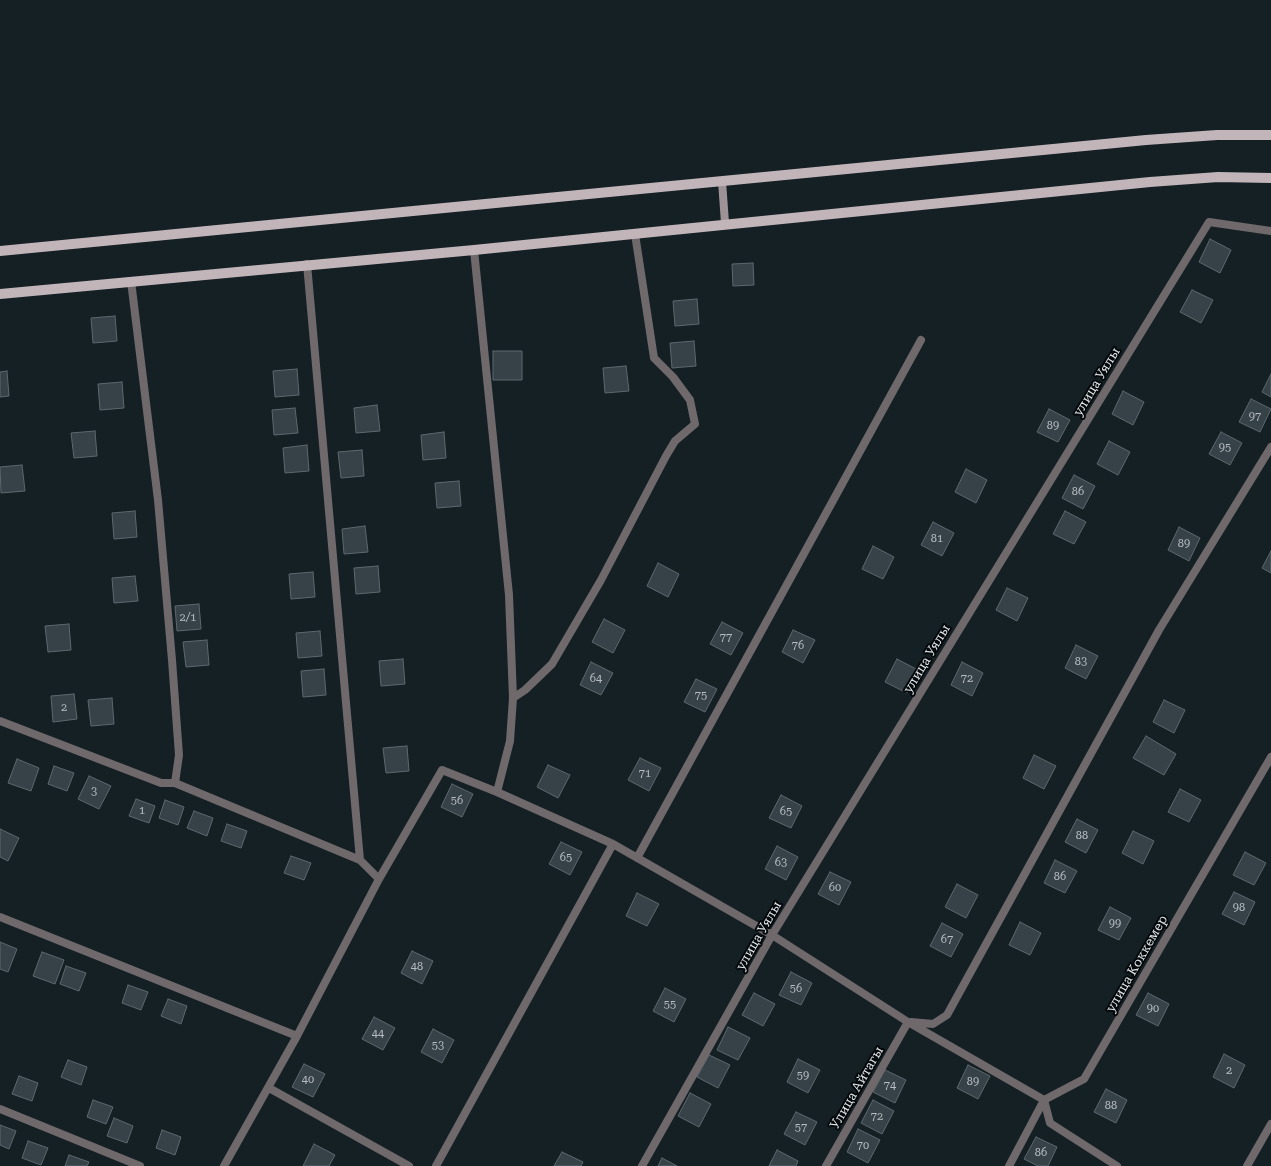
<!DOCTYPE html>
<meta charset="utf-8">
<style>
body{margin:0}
canvas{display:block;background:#152025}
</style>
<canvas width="1271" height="1166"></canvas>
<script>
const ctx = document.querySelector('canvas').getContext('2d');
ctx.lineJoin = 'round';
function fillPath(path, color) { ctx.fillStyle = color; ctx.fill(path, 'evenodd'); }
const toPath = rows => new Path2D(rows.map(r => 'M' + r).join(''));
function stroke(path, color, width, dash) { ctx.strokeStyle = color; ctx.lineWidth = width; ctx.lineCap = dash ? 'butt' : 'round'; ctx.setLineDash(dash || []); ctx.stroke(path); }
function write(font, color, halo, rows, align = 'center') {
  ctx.font = font + ' "Roboto Serif",serif'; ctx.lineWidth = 4; ctx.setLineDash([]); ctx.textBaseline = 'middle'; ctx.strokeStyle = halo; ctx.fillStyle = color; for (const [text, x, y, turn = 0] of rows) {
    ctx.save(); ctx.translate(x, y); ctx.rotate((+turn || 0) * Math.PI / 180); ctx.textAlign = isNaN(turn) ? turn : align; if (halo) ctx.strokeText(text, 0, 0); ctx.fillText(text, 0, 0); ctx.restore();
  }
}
const building = toPath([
 [1210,239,1231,250,1220,273,1199,262,1210,239],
 [753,263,754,285,733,286,732,264,753,263],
 [1192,290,1213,300,1201,323,1180,312,1192,290],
 [697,299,699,324,675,326,673,301,697,299],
 [115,316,117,341,93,343,91,318,115,316],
 [694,341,696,366,672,368,670,343,694,341],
 [493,351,522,351,522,380,493,380,493,351],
 [626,366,629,391,605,393,603,368,626,366],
 [297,369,299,395,275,397,273,371,297,369],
 [7,371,9,396,0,397,0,372,7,371],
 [1271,374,1271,397,1262,392,1271,374],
 [122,382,124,408,100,410,98,384,122,382],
 [1123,391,1144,402,1133,425,1112,414,1123,391],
 [1251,399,1271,409,1260,432,1239,422,1251,399],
 [377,405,380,431,356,433,354,408,377,405],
 [295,408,298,433,274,435,272,410,295,408],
 [1049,409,1070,420,1058,442,1037,432,1049,409],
 [95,431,97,456,74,458,71,433,95,431],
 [444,432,446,458,423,460,421,435,444,432],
 [1221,432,1242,443,1230,465,1209,454,1221,432],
 [1109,441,1130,452,1118,475,1097,464,1109,441],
 [307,445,309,471,285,473,283,448,307,445],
 [362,450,364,476,341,478,338,452,362,450],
 [22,465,25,491,1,493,0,467,22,465],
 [966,469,987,480,976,503,955,492,966,469],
 [1074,475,1095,486,1083,509,1062,498,1074,475],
 [459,481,461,506,437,508,435,483,459,481],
 [135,511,137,537,114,539,112,513,135,511],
 [1065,511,1086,522,1074,544,1053,534,1065,511],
 [933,522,954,533,942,556,921,545,933,522],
 [365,526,368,552,344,554,342,529,365,526],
 [1179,527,1200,538,1189,561,1168,550,1179,527],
 [873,546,894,557,883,579,862,569,873,546],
 [1271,551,1271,573,1262,568,1271,551],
 [658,563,679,574,668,597,647,586,658,563],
 [378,566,380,592,356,594,354,568,378,566],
 [313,572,315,597,291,599,289,574,313,572],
 [135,576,138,601,114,603,112,578,135,576],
 [1007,588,1028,598,1017,621,996,610,1007,588],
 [199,604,201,629,177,631,175,606,199,604],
 [604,619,625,630,613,653,592,642,604,619],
 [722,622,743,633,731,655,710,644,722,622],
 [69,624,71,650,48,652,45,626,69,624],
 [793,630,815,640,803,663,782,652,793,630],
 [320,631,322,656,298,658,296,633,320,631],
 [207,640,209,665,186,667,183,642,207,640],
 [1076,645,1098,656,1086,679,1065,668,1076,645],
 [403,659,405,684,381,686,379,661,403,659],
 [897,659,918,670,907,693,885,682,897,659],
 [591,662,613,673,601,695,580,685,591,662],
 [962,662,983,673,972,696,951,685,962,662],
 [324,669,326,695,303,697,301,671,324,669],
 [696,679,717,689,705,712,684,702,696,679],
 [74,694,77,719,53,722,51,696,74,694],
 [112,698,114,724,91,726,88,700,112,698],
 [1164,700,1185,710,1174,733,1153,722,1164,700],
 [1146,736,1176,754,1164,775,1133,758,1146,736],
 [407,746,409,771,386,773,383,748,407,746],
 [1034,755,1056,766,1044,789,1023,778,1034,755],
 [640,758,661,768,649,791,628,780,640,758],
 [17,759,39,768,31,791,8,783,17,759],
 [548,765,570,775,558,798,537,787,548,765],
 [54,766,74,773,67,791,48,784,54,766],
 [89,776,111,786,99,809,78,799,89,776],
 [452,784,473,794,462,817,441,807,452,784],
 [1180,789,1201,800,1189,822,1168,812,1180,789],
 [781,795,802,806,791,828,769,818,781,795],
 [136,799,155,806,149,823,129,816,136,799],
 [165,800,184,807,178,825,159,818,165,800],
 [194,811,213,818,207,836,187,828,194,811],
 [1077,819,1098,830,1086,853,1065,842,1077,819],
 [227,824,247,831,241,848,221,841,227,824],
 [0,829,19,838,8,861,0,857,0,829],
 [1133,831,1154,841,1143,864,1122,853,1133,831],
 [561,842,582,852,570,875,549,864,561,842],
 [777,846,798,857,786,880,765,869,777,846],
 [1245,852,1266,863,1254,885,1233,875,1245,852],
 [291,856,311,863,304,880,284,873,291,856],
 [1055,860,1077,871,1065,893,1044,883,1055,860],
 [830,872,851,882,839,905,818,894,830,872],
 [957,884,978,895,966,918,945,907,957,884],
 [1234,892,1255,902,1244,925,1222,914,1234,892],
 [637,893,659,904,647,926,626,916,637,893],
 [1110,907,1131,918,1119,940,1098,930,1110,907],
 [1020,922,1041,933,1030,955,1009,945,1020,922],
 [942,923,963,934,951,957,930,946,942,923],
 [0,942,17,949,8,972,0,969,0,942],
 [412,951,433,961,422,984,401,973,412,951],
 [42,952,64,960,55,984,33,976,42,952],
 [66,966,86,973,79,991,60,984,66,966],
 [791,972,812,983,801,1005,779,995,791,972],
 [128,985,148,992,141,1010,122,1003,128,985],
 [665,988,686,999,674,1022,653,1011,665,988],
 [754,993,775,1004,763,1026,742,1015,754,993],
 [1148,993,1169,1004,1158,1026,1136,1015,1148,993],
 [168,999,187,1006,181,1024,161,1016,168,999],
 [374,1017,395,1028,383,1050,362,1039,374,1017],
 [728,1027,750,1038,738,1060,717,1050,728,1027],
 [433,1029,454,1040,442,1063,421,1052,433,1029],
 [1224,1054,1245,1065,1234,1088,1213,1077,1224,1054],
 [709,1055,730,1065,718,1088,697,1077,709,1055],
 [798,1059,820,1070,808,1093,787,1082,798,1059],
 [68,1060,87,1067,81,1085,61,1077,68,1060],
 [304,1064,325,1074,313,1097,292,1087,304,1064],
 [968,1065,990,1076,978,1099,957,1088,968,1065],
 [885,1070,906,1080,895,1103,873,1092,885,1070],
 [19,1076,38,1083,32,1101,12,1094,19,1076],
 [1106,1089,1127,1100,1116,1123,1094,1112,1106,1089],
 [690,1093,711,1104,699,1127,678,1116,690,1093],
 [93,1100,113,1107,106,1124,87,1117,93,1100],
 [873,1100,894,1111,882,1134,861,1123,873,1100],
 [796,1112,817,1122,805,1145,784,1134,796,1112],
 [114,1118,133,1126,127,1143,107,1136,114,1118],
 [0,1125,16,1131,9,1149,0,1145,0,1125],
 [858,1129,880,1140,868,1163,847,1152,858,1129],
 [162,1130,181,1137,175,1155,156,1148,162,1130],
 [1036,1137,1057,1147,1048,1166,1038,1166,1024,1159,1036,1137],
 [28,1141,48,1148,41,1165,22,1158,28,1141],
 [314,1144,335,1155,329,1166,303,1166,314,1144],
 [777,1150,798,1161,796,1166,769,1166,777,1150],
 [562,1152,583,1162,581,1166,554,1166,562,1152],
 [69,1155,89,1162,87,1166,65,1166,69,1155],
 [662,1158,677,1166,658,1166,662,1158]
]);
fillPath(building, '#364148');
stroke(building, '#5c686e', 1);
stroke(toPath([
 [474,250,509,595,513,698,510,741,497,792],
 [307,264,360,860],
 [513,698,525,690,552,664,601,580,666,456,675,441,695,424,690,400,673,377,654,358,635,234],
 [0,721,161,783,175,783,179,755,172,660,158,500,131,281],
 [175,783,360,860,379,879],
 [637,858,921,340],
 [0,917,297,1036],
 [911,1022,933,1024,947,1015,1159,630,1271,447],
 [269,1088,409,1166],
 [0,1109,140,1166],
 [224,1166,297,1036,379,879,442,770,497,792,613,844,772,935,908,1022,1044,1100,1050,1123,1117,1166],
 [436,1166,613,844],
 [642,1166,772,935,1209,222,1271,231],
 [826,1166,908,1022],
 [1009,1166,1044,1100,1084,1079,1271,757],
 [1247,1166,1271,1124]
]), '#6f696b', 8);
stroke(toPath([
 [722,181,725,223]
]), '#9d9397', 8);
stroke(toPath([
 [0,251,1146,140,1217,135,1271,135],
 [0,294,474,250,1150,182,1218,177,1271,178]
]), '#c1b5b9', 10);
write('11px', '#b7bec3', null, [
 ["97",1255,417],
 ["89",1053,426],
 ["95",1225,448],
 ["86",1078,492],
 ["81",937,539],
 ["89",1184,544],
 ["2/1",188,618],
 ["77",726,638],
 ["76",798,646],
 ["83",1081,662],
 ["64",596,679],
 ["72",967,679],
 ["75",701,696],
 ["2",64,708],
 ["71",645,774],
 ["3",94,792],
 ["56",457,801],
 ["1",142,811],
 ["65",786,812],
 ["88",1082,836],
 ["65",566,858],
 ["63",781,863],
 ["86",1060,877],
 ["60",835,888],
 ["98",1239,908],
 ["99",1115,924],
 ["67",947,940],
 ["48",417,967],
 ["56",796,989],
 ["55",670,1005],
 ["90",1153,1009],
 ["44",378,1034],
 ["53",438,1046],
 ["2",1229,1071],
 ["59",803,1076],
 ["40",308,1080],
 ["89",973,1082],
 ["74",890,1086],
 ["88",1111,1106],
 ["72",877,1117],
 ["57",801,1128],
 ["70",863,1146],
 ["86",1041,1153]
]);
write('13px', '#e2e8ec', '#05090b', [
 ["улица Уялы",1097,382,-59],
 ["улица Уялы",927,659,-59],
 ["улица Уялы",759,936,-60],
 ["улица Коккемер",1137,964,-60],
 ["Улица Айтагы",857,1088,-60]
]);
</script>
